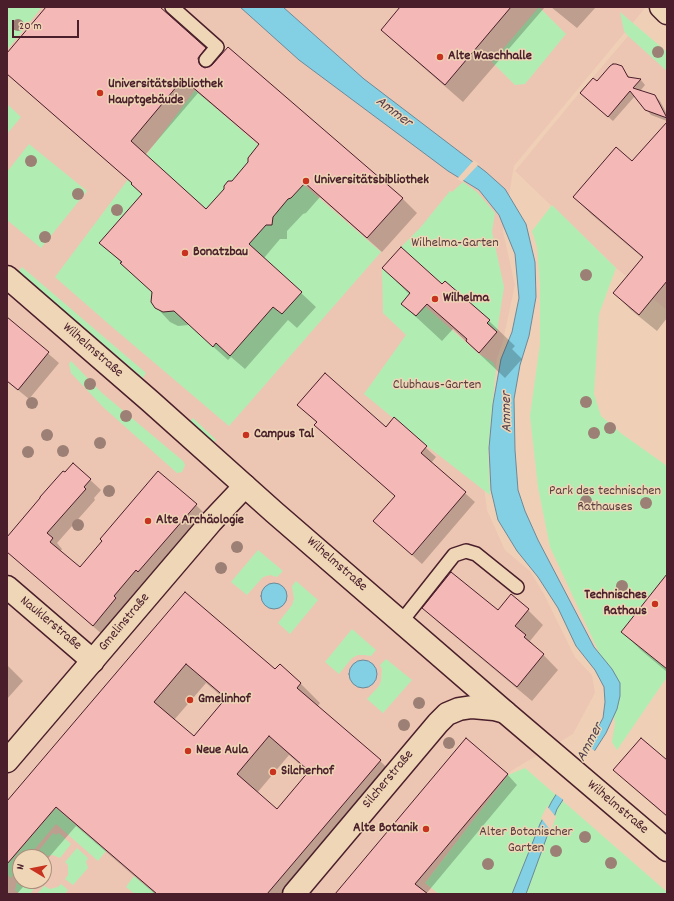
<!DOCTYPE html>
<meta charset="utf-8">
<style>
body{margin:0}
#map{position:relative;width:674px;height:901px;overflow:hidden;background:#efd0b6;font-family:Dekko,sans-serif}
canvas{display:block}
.frame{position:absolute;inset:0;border:8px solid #4a1f2b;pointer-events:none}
.north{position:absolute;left:12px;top:849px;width:40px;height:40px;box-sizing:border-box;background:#eed6b6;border:1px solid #ac8d7e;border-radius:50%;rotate:280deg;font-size:11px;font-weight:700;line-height:16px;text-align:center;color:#4a1f2b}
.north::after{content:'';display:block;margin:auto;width:14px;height:18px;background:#c8321e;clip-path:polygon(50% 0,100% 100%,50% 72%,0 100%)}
.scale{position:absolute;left:12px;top:20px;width:67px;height:18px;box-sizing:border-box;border:2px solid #4a1f2b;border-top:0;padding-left:5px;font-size:12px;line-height:14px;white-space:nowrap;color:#4a1f2b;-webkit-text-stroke:3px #eed6b6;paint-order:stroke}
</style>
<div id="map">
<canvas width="674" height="901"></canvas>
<div class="frame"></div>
<div class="north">N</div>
<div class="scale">20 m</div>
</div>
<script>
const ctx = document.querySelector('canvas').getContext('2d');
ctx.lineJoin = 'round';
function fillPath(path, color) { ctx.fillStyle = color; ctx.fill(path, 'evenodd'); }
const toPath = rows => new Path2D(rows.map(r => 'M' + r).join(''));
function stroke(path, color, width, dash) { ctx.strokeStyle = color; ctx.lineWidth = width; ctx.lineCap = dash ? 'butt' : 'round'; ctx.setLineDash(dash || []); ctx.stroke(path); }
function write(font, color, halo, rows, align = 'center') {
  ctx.font = font + ' Dekko,sans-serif'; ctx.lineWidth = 3; ctx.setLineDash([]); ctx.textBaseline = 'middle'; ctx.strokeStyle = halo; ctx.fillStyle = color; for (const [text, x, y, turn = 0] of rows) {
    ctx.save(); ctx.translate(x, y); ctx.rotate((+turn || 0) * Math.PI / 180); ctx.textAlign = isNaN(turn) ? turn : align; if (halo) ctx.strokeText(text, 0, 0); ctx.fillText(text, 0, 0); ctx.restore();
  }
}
fillPath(toPath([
 [7,7,646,7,514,166,503,231,515,285,503,341,497,358,492,403,480,453,487,510,505,550,530,571,544,594,575,657,592,675,595,693,573,734,511,771,425,883,439,894,7,894],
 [20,857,44,857,44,881,20,881],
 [628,36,667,52,667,310,616,268,515,171,570,104]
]), '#edc6b3');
fillPath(toPath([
 [7,7,42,7,7,50],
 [539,7,566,34,525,84,515,85,492,62],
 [620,12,667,52,667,71,628,36,624,31],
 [195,90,381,252,229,426,111,326,55,277],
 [7,104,21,117,7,134],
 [29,144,87,191,41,248,7,220,7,172],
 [463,182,477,192,495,213,492,232,504,287,497,332,401,247,420,228,450,191,452,192],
 [552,205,616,268,599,314,594,394,601,416,622,434,667,466,667,574,621,632,667,669,667,677,617,750,612,742,615,724,610,676,550,547,538,487,530,416,540,344,540,285,537,247,532,231],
 [22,267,146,373,143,378,18,272],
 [382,268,479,354,493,362,496,368,488,451,490,495,427,446,364,394,406,335,383,313],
 [71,361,102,393,183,461,185,465,182,472,177,473,103,407,71,373,69,364],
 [193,418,216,440,213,443,188,423],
 [258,550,283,571,277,577,270,575,263,577,247,595,231,582],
 [296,581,318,600,290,634,278,623,292,605,294,599,292,586],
 [352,629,376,650,371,656,364,655,358,655,352,658,339,674,325,662],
 [386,659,412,680,383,713,367,699,379,686,381,681,382,669,380,665],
 [525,768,667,892,667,894,439,894,425,883,508,775],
 [56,808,106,851,98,861,56,824,28,857,20,857,20,867,11,878,7,874,7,865],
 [53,833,56,835,59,833,71,844,60,858,53,855,40,857,36,854],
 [77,848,88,858,86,862,88,868,73,885,65,879,68,875,68,865,65,862],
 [20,874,20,881,38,881,39,882,30,894,20,894,15,890,17,882,15,880],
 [134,876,156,894,135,894,126,887],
 [61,884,68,890,65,894,37,894,44,886,50,889,58,887]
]), '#b1edb3');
const water = toPath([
 [240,7,283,7,364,79,486,172,505,189,526,224,535,262,536,297,529,336,520,365,514,399,515,450,518,490,525,511,538,540,594,647,612,669,620,683,620,696,617,709,606,733,557,809,526,894,512,894,540,824,552,801,598,727,603,718,605,702,604,687,595,670,576,646,558,608,538,577,517,551,498,520,491,490,489,448,493,404,501,359,512,332,519,298,515,254,499,215,479,190,448,171,299,60,240,7],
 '261 596a13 13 0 1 1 26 0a13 13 0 1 1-26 0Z',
 '349 674a14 14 0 1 1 28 0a14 14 0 1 1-28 0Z'
]);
fillPath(water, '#83cfe3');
stroke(water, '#6c8999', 1);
fillPath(toPath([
 [474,160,479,164,462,182,457,179],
 [585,743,596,752,565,801,554,793],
 [547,806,556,817,551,831,541,818]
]), '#efd0b6');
fillPath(toPath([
 [47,7,158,7,217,61,402,198,417,213,382,252,320,197,306,213,303,214,287,231,287,239,280,239,264,258,316,307,297,328,288,320,245,369,231,357,228,360,189,325,178,326,170,322,156,307,153,293,101,243,143,195,133,184,7,74,7,54],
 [198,93,260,145,249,163,206,210,145,155],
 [402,7,545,7,463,102,401,48,382,30],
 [551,7,596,7,577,28],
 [621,67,630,78,641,80,645,85,640,91,655,96,660,101,667,114,667,121,651,115,635,96,613,121,586,98,597,83],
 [667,124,667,318,657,331,631,310,614,293,643,258,591,214,574,197,633,162],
 [383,268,442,285,489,321,515,346,512,349,522,359,505,378,453,329,442,341,402,304,410,295],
 [7,318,59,363,29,399,7,381],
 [299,405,386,428,394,419,436,457,431,463,475,502,422,564,374,521,395,496,325,435,315,425,317,423],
 [73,464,101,490,94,498,95,500,57,543,62,549,60,552,80,568,196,505,206,515,149,582,147,579,123,607,125,609,103,635,7,551,7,539],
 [667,575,667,672,642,651,622,632],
 [185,594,275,671,280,666,301,684,320,703,317,707,380,761,400,780,303,894,155,894,76,826,44,863,44,857,20,857,20,881,28,881,17,894,7,894,7,802],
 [206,683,226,700,194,738,174,720],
 [289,755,309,772,277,810,257,793],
 [423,608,498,612,528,610,543,625,530,641,558,670,532,701,439,623],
 [7,665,23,681,7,699],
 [667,762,667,817,630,785,615,770],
 [507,774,517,785,426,894,337,894]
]), '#0003');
const building = toPath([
 [46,7,160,7,206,48,198,58,199,63,201,66,205,68,212,65,228,47,403,198,367,238,305,183,291,198,288,199,273,217,272,225,266,225,249,244,302,292,282,314,273,307,230,356,216,343,213,347,174,311,163,312,155,308,151,302,152,292,120,263,122,262,99,243,142,194,131,184,132,183,7,74,7,53,46,7],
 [183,79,259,144,248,158,248,162,232,181,228,181,224,186,224,189,206,209,131,141,183,79],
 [400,7,511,7,445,85,381,30,400,7],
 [613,64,616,64,622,66,628,77,641,79,633,88,655,95,667,118,645,110,630,91,608,117,580,93,593,78,597,81,610,66,613,64],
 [667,122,667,281,639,315,613,293,643,257,573,197,616,147,632,161,667,122],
 [401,247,442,284,445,281,490,320,487,323,497,332,479,353,466,341,467,339,427,304,416,316,401,304,410,293,382,268,401,247],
 [7,317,49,352,18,390,7,381,7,317],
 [325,373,386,427,394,417,427,446,421,453,466,492,412,555,373,521,395,496,314,425,317,422,297,405,325,373],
 [73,463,91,479,84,487,86,489,47,533,53,538,50,542,80,567,102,541,100,539,158,471,197,504,138,572,136,570,114,596,116,598,93,626,7,552,7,537,40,498,40,497,63,471,65,472,73,463],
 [451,572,498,610,511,594,529,609,515,626,526,635,524,637,544,654,517,687,422,608,451,572],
 [667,574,667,669,621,632,667,574],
 [185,592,275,669,280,664,301,683,297,688,381,760,267,894,157,894,56,807,7,864,7,801,185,592],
 [186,664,226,698,194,736,154,702,186,664],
 [269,736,309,771,277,809,237,774,269,736],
 [466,738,508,774,415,884,428,894,335,894,466,738],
 [641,738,667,760,667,816,613,770,641,738]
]);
fillPath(building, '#f4b8b6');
stroke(building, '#4a1f2b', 1);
const service = toPath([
 [172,7,217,47,206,60],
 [401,622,454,555,466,551,476,554,517,587]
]);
const minor = toPath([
 [661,7,667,13],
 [7,587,93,661],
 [294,894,438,723,447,714,459,709,472,707,494,709,505,712]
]);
const tertiary = toPath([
 [7,761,211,522,245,486]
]);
const secondary = toPath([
 [7,277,150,401,274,512,505,712,667,850]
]);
stroke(service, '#4a1f2b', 16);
stroke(minor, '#4a1f2b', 25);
stroke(tertiary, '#4a1f2b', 25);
stroke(secondary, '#4a1f2b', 25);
stroke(service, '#eed6b6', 13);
stroke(minor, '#eed6b6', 22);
stroke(tertiary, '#eed6b6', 22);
stroke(secondary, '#eed6b6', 22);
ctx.fillStyle = '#9c8075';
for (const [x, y] of [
 [18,25],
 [658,52],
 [31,161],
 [78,194],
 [117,210],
 [45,237],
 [586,275],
 [90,384],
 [586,402],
 [32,403],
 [126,416],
 [610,428],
 [594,433],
 [47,435],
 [100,443],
 [63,451],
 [28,452],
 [109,491],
 [586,501],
 [646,503],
 [78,525],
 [237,547],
 [221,568],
 [622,586],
 [419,703],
 [404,725],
 [449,743],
 [585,837],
 [556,851],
 [611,863],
 [488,864]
]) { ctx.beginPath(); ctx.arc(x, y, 6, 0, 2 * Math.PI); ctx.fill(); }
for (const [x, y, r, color] of [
 [440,57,4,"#c8321e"],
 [100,93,4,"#c8321e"],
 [306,181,4,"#c8321e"],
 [185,253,4,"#c8321e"],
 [435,299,4,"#c8321e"],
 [246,435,4,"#c8321e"],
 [148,521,4,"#c8321e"],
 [655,604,4,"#c8321e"],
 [190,700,4,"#c8321e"],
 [188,751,4,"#c8321e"],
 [273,772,4,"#c8321e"],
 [426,829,4,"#c8321e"]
]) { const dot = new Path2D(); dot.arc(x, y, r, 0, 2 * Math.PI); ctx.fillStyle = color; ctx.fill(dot); stroke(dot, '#eed6b6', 1.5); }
write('bold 14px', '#4a1f2b', '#eed6b6', [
 ["Alte Waschhalle",448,57],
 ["Universitätsbibliothek",108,85],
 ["Hauptgebäude",108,101],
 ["Universitätsbibliothek",314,181],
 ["Bonatzbau",193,253],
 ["Wilhelma",443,299],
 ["Campus Tal",254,435],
 ["Alte Archäologie",156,521],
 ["Technisches",647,596,"right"],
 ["Rathaus",647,612,"right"],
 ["Gmelinhof",198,700],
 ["Neue Aula",196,751],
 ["Silcherhof",281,772],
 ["Alte Botanik",418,829,"right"]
], 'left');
write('14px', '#593e3f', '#eed6b6', [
 ["Wilhelma-Garten",455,244],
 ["Clubhaus-Garten",437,386],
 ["Park des technischen",605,492],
 ["Rathauses",605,508],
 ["Alter Botanischer",526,833],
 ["Garten",526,849]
]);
write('14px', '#4a1f2b', '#eed6b6', [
 ["Wilhelmstraße",92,351,41],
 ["Wilhelmstraße",336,565,41],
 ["Gmelinstraße",125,623,-50],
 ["Nauklerstraße",50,624,40],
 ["Silcherstraße",389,780,-50],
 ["Wilhelmstraße",617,808,40]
]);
write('italic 15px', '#554250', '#eed6b6', [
 ["Ammer",393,113,37],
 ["Ammer",508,412,-91],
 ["Ammer",591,743,-62]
]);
</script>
